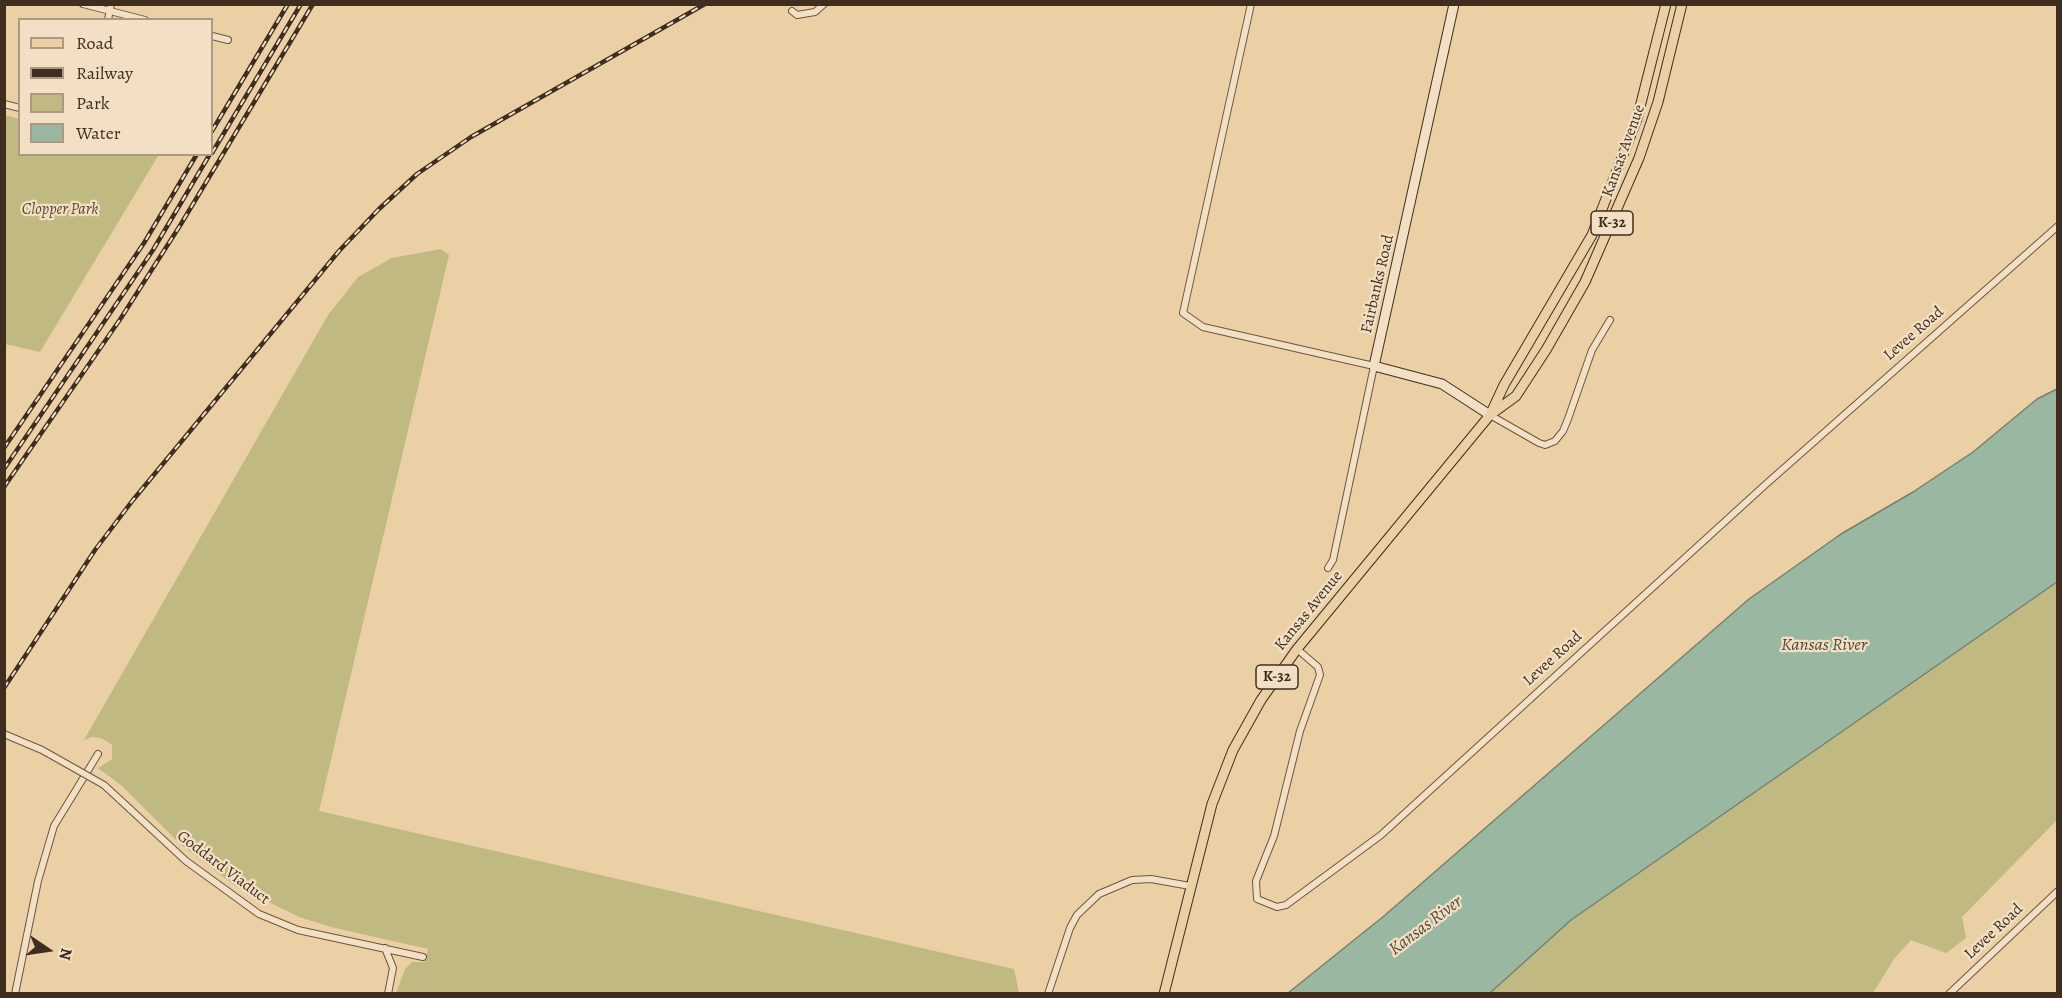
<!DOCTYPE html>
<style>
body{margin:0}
#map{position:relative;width:2062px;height:998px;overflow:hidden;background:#ecd0a5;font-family:Alegreya,serif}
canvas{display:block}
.frame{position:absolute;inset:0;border:6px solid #3f2e1f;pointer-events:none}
.legend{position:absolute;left:18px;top:18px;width:195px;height:138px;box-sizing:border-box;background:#f3e0c4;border:2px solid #ab9982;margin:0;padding:8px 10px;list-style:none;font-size:18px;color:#3f2e1f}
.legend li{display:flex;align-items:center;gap:12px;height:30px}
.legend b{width:30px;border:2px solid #ab9982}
.north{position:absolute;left:18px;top:920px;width:60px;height:60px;-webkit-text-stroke:4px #f3e0c4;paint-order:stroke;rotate:103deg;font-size:16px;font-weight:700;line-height:24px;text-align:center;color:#3f2e1f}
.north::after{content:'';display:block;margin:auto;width:21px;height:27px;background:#3f2e1f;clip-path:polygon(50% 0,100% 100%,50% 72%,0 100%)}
</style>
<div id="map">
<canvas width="2062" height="998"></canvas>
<div class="frame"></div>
<ul class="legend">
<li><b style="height:8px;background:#ecd0a5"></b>Road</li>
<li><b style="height:8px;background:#3f2e1f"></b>Railway</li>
<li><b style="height:16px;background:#c0b981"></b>Park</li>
<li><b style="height:16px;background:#9ab7a2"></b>Water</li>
</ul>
<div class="north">N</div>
</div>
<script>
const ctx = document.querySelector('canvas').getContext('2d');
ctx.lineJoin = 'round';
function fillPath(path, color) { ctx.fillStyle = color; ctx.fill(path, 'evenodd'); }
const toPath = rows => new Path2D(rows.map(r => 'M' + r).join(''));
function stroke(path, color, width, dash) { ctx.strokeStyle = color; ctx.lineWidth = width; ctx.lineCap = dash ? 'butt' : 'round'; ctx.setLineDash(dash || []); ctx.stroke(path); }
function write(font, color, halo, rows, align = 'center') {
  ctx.font = font + ' Alegreya,serif'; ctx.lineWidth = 4.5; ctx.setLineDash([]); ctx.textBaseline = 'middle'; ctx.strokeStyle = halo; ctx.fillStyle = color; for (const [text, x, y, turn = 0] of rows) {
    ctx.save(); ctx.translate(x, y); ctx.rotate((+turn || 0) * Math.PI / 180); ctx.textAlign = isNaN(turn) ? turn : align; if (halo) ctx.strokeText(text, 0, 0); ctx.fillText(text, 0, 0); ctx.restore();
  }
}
fillPath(toPath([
 [5,115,19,119,20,154,158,156,40,352,5,344],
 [441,249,449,255,319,811,1014,969,1019,993,396,993,405,969,412,962,425,962,428,949,331,927,299,917,234,885,179,843,121,785,98,768,112,759,112,745,101,738,92,737,84,740,328,315,358,277,392,258],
 [2057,582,2057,820,1962,917,1966,938,1946,953,1911,940,1894,959,1873,993,1490,994,1571,920]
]), '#c0b981');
const water = toPath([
 [2057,389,2057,582,1571,920,1490,993,1288,993,1384,916,1749,599,1841,534,1913,492,1973,452,2037,399,2057,389]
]);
fillPath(water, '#9ab7a2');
stroke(water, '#76806e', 1.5);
const street = toPath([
 [83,4,145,20],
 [1251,4,1183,313,1203,327,1374,366,1333,560,1328,568],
 [792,11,797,15,815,12,824,4],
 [108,20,111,4],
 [212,36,228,40],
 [4,104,20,108],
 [1490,415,1539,443,1545,445,1555,441,1563,431,1568,419,1592,350,1610,320],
 [1297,649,1318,667,1320,675,1300,731,1274,836,1256,881,1257,899,1277,907,1286,905,1381,835,1765,485,2058,226],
 [130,809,186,861,259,914,298,930,423,957],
 [385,948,393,968,388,994],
 [15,994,38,881,54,826,98,754],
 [1048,994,1070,928,1077,915,1099,894,1132,880,1151,879,1190,886],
 [1949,994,2058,891]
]);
const secondary = toPath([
 [1454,4,1374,366,1442,384,1490,415]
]);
const primary = toPath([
 [1491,413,1504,385,1592,235,1637,119,1666,4],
 [1164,994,1212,804,1233,750,1261,700,1297,649,1490,415,1516,396,1546,350,1585,282,1639,158,1658,102,1682,4]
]);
stroke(street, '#6a5640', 8);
stroke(secondary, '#3f2e1f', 11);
stroke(primary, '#3f2e1f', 11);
stroke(street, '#f3e0c4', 6);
stroke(secondary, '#f3e0c4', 9);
stroke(primary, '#ecd0a5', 9);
const rail = toPath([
 [212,131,288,4],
 [212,153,301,4],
 [4,448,144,243,197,154],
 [4,469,153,250,210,154],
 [4,487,121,318,181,224,313,4],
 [4,688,95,550,133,500,339,251,379,209,417,174,471,137,705,4]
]);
stroke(rail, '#3f2e1f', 4.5);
stroke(rail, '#f3e0c4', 2, [7]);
const streetBridge = toPath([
 [4,734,42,750,104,785,130,809]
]);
stroke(streetBridge, '#6a5640', 8, []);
stroke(streetBridge, '#f3e0c4', 6);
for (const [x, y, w] of [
 [1612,223,42],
 [1277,677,42]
]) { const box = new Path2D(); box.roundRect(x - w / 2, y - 12, w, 24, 4.5); ctx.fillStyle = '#f3e0c4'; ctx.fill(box); stroke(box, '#3f2e1f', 1.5); }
write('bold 15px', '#3f2e1f', null, [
 ["K-32",1612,223],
 ["K-32",1277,677]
]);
write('16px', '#3f2e1f', '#f3e0c4', [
 ["Kansas Avenue",1624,151,-70],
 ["Fairbanks Road",1378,284,-77],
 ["Levee Road",1914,334,-41],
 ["Kansas Avenue",1309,611,-51],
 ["Levee Road",1553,659,-42],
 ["Goddard Viaduct",223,868,37],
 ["Levee Road",1994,932,-43]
]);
write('italic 16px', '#594a33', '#f3e0c4', [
 ["Clopper Park",60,210]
]);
write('italic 18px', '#514939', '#f3e0c4', [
 ["Kansas River",1824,646],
 ["Kansas River",1426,926,-37]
]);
</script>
